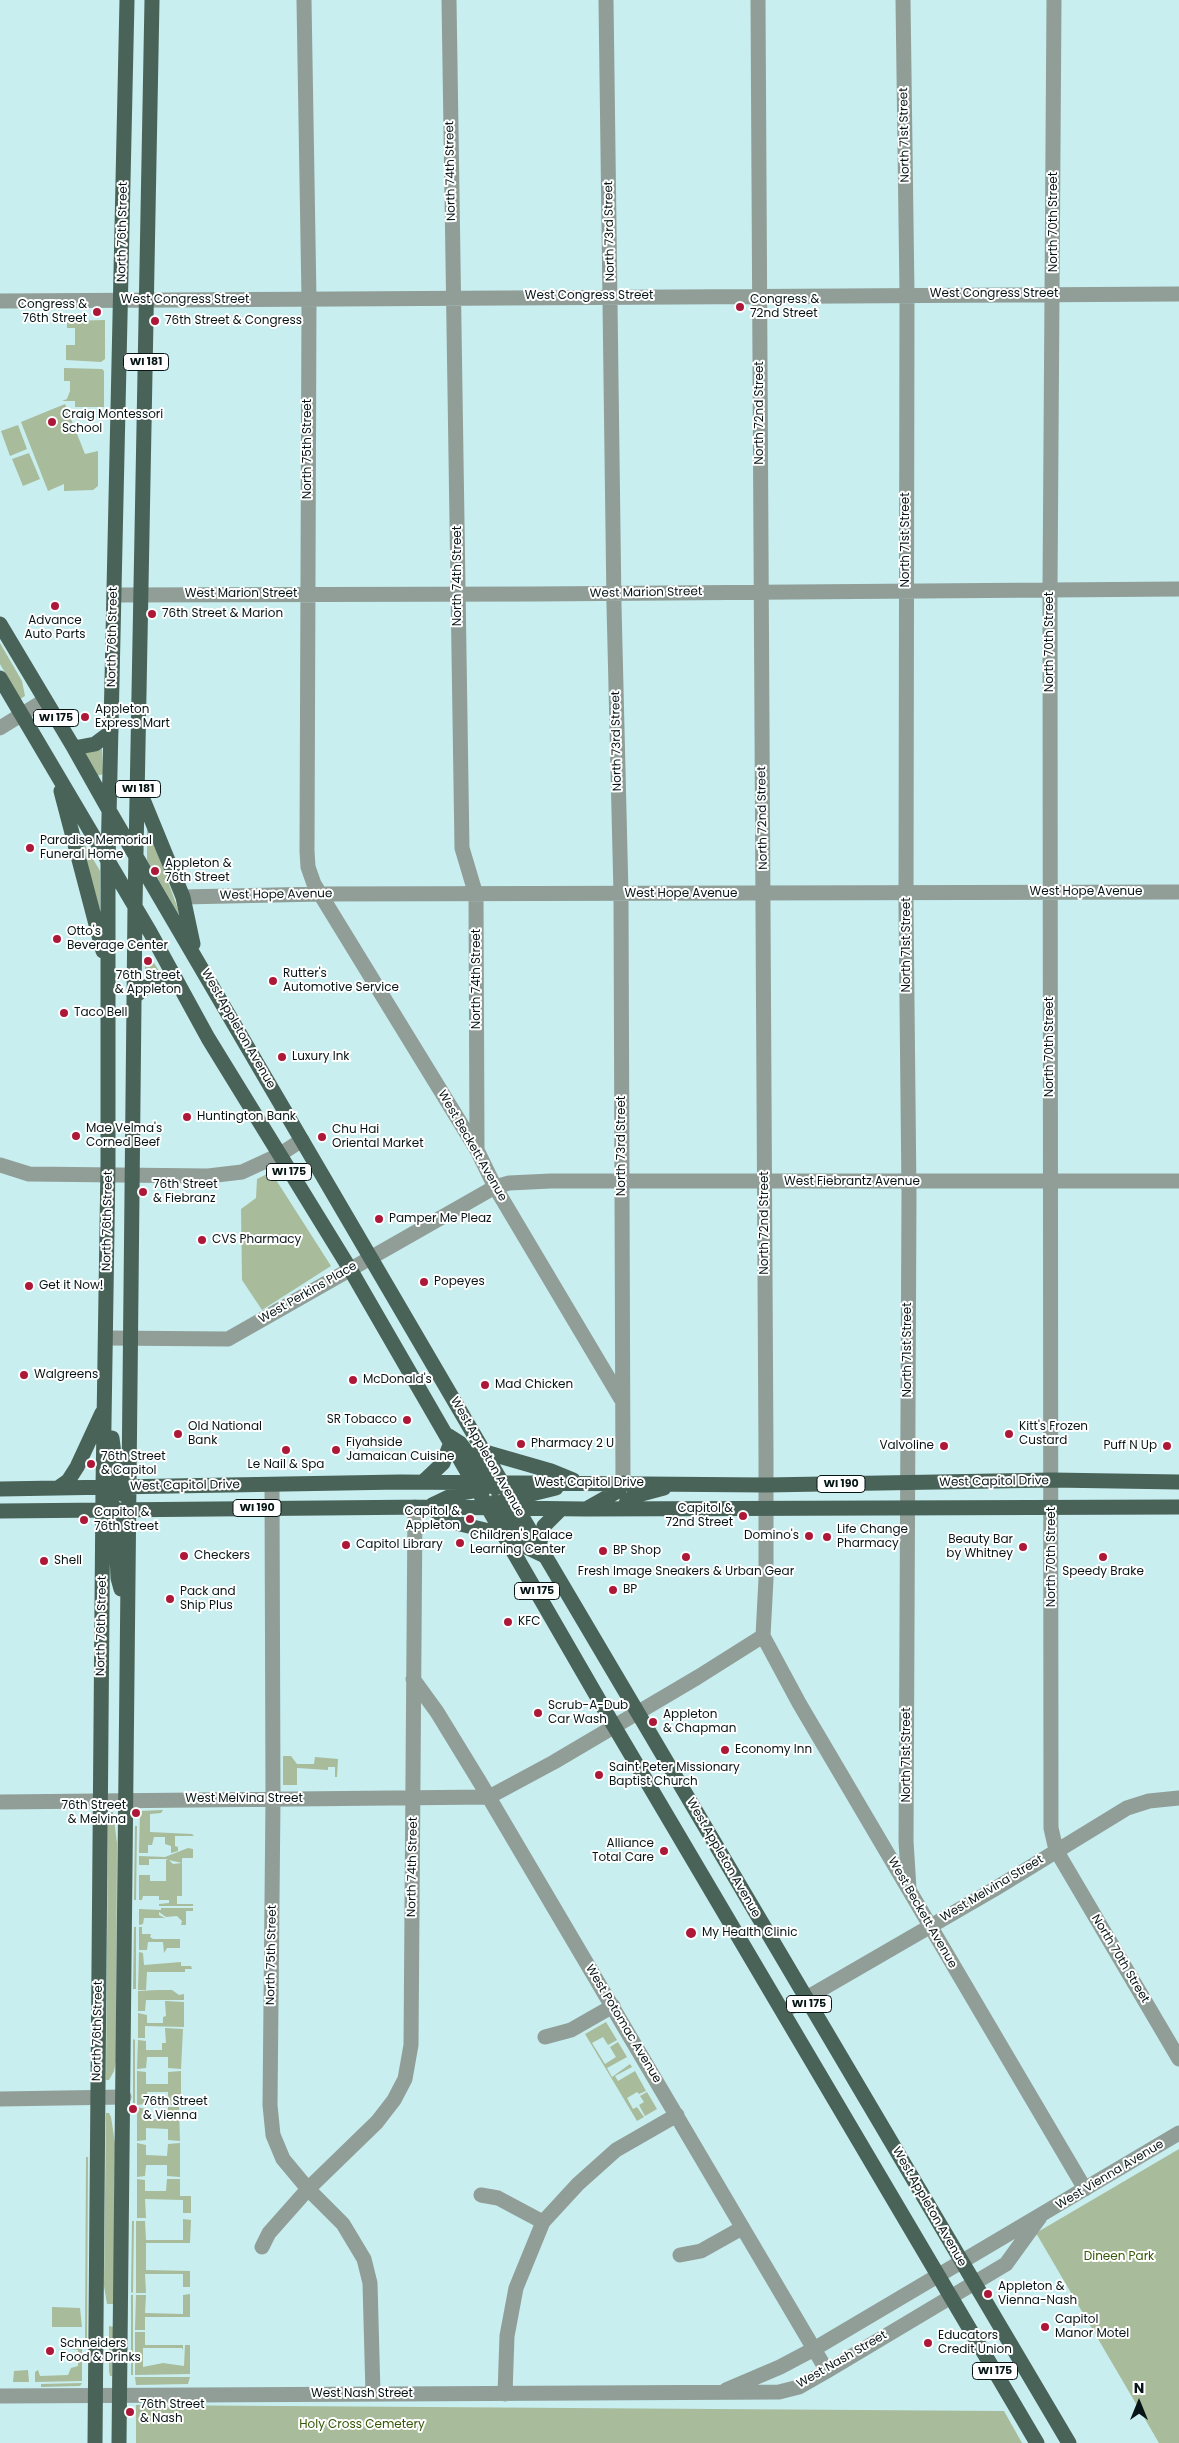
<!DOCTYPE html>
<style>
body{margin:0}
#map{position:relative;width:1179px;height:2443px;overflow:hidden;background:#c8eef0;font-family:Poppins,sans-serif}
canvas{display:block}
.north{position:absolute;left:1114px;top:2378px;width:50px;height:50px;-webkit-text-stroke:4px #fff;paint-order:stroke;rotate:0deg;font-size:14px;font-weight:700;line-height:20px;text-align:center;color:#071516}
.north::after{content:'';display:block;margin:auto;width:18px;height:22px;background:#071516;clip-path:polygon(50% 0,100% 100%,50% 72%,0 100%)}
</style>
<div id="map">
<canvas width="1179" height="2443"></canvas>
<div class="north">N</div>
</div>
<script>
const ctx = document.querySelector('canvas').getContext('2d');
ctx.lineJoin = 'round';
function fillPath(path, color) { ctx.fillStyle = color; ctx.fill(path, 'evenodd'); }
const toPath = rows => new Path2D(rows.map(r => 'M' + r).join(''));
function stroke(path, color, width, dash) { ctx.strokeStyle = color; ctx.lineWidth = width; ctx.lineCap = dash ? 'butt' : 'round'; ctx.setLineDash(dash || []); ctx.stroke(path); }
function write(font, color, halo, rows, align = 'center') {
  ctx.font = font + ' Poppins,sans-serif'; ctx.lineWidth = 4; ctx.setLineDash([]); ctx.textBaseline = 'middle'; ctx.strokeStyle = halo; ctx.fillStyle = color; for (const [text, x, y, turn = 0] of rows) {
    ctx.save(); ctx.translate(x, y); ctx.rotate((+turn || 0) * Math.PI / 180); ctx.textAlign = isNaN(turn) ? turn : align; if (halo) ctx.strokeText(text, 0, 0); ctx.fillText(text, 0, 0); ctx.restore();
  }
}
fillPath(toPath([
 [105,320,105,359,101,362,66,360,66,345,75,345,75,328,67,328,67,321],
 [64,368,102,369,104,371,104,407,75,407,75,401,62,401,67,399,70,391,70,381,64,381],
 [65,404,85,454,98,451,98,486,93,490,64,491,64,484,48,491,21,422],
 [18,425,27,449,10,456,1,431],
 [29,453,40,479,23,486,12,459],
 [0,643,22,681,25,696,20,699,0,664],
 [102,748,103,774,97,776,84,753],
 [147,824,182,920,147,860],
 [74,826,100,871,100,923],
 [149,955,161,974,145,979,145,956],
 [271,1172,331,1266,262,1310,242,1280,241,1209,256,1198,257,1179],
 [283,1756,291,1756,297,1764,314,1764,315,1757,338,1759,337,1777,335,1777,335,1767,328,1767,328,1770,297,1768,297,1785,283,1785],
 [163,1810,161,1813,150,1814,150,1832,192,1834,194,1836,175,1836,175,1846,178,1847,178,1851,171,1853,171,1846,165,1844,165,1837,154,1837,152,1845,148,1845,148,1853,139,1853,140,1811],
 [111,1812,113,1812,117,1843,116,2061,114,2071,109,2080,106,2080,108,1822],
 [135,1826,137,1826,136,1900,134,1900],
 [188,1848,193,1849,193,1858,182,1858,182,1863,169,1860,173,1864,182,1863,182,1896,177,1896,177,1904,193,1904,193,1906,159,1906,159,1904,169,1903,169,1900,159,1900,159,1896,143,1896,142,1900,139,1900,139,1875,150,1875,150,1881,166,1881,166,1860,168,1859,149,1859,149,1865,139,1865,139,1856,165,1857],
 [161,1908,193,1908,193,1911,186,1911,186,1925,181,1925,182,1921,177,1916,166,1917,159,1912,159,1915,165,1918,144,1918,143,1924,139,1925,139,1909,161,1910],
 [134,1927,136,1927,136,1989,133,1989],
 [139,1927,142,1927,142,1934,151,1934,150,1937,153,1939,180,1939,180,1948,167,1948,164,1953,163,1942,148,1942,147,1950,139,1950],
 [139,1952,143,1953,144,1965,181,1962,181,1966,191,1966,192,1969,185,1969,185,1972,147,1972,146,1990,138,1990],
 [157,1990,172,1990,179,1995,184,1994,184,2000,146,2000,145,2011,138,2011,138,1991],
 [165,2001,184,2002,184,2027,145,2026,145,2038,138,2038,138,2013,147,2015,147,2023,163,2023,163,2017,166,2016],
 [606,2022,617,2040,608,2045,603,2037,592,2043,605,2064,616,2057,610,2047,618,2042,627,2057,607,2068,612,2077,630,2064,632,2067,615,2076,618,2081,635,2071,646,2091,639,2094,637,2092,627,2098,633,2109,637,2107,644,2117,637,2121,585,2034],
 [165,2028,183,2029,181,2069,168,2068,168,2057,147,2057,146,2068,137,2069,138,2040,146,2041,146,2050,162,2050,162,2043,166,2043],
 [133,2039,135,2040,135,2105,133,2105],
 [137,2071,146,2072,146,2084,168,2084,168,2072,181,2071,181,2105,168,2105,168,2092,147,2092,146,2104,137,2105],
 [647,2092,657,2109,645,2116,639,2105,644,2102,640,2096],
 [137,2107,146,2109,146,2119,168,2119,168,2107,179,2107,180,2141,168,2140,168,2129,146,2128,146,2140,137,2141],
 [106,2113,109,2113,111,2117,115,2143,114,2304,107,2304,104,2286],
 [137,2143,146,2145,146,2155,167,2156,168,2144,180,2143,180,2177,167,2176,167,2165,146,2165,145,2176,137,2177],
 [1179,2149,1179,2443,1159,2443,1036,2233],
 [86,2157,88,2157,87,2339,85,2340],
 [137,2179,145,2180,145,2191,166,2191,167,2179,180,2179,180,2196,191,2196,191,2213,183,2213,183,2200,145,2199,146,2218,137,2218],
 [183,2219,191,2220,190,2243,146,2243,146,2270,190,2271,190,2287,183,2287,183,2274,145,2274,146,2293,136,2293,136,2221,145,2221,146,2240,183,2240],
 [132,2221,134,2221,133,2293,131,2292],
 [190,2294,190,2317,145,2317,145,2330,135,2330,136,2295,146,2295,145,2313,183,2314,183,2295],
 [131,2295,133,2295,133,2375,131,2375],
 [52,2307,80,2308,82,2327,52,2327],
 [109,2326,114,2327,112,2376,110,2376,109,2371],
 [135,2332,145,2332,145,2345,183,2345,183,2350,182,2348,143,2348,143,2367,163,2363,184,2366,185,2345,190,2345,190,2374,135,2375],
 [82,2348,82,2381,35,2382,35,2372,38,2370,40,2376,68,2375,71,2368,78,2366,78,2350,70,2349],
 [28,2370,29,2382,13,2382,14,2371],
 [135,2377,190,2377,188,2384,136,2385],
 [82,2383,80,2386,41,2387,41,2384],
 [136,2405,1004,2411,1022,2443,136,2443]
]), '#a8bb9a');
stroke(toPath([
 [304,0,309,299,307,851,308,867,314,884,477,1150,495,1187,621,1399],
 [449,0,462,848,476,895,477,1150],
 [606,0,614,605,621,894,623,1483],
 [758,0,766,1453,766,1579,763,1636],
 [903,0,907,294,906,906,909,1194,906,1841,909,1889],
 [1054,0,1050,589,1051,1828,1056,1850,1179,2059],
 [0,301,1179,294],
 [114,595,536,594,1179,589],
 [0,728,45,700],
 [183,897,321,894,1179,892],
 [0,1165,29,1174,208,1176,242,1172,279,1155,302,1140],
 [106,1338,228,1339,495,1187,509,1183,551,1181,1179,1181],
 [272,1485,273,1799,270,2105,273,2135,283,2159,308,2189,343,2224,364,2259,370,2283,373,2394],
 [763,1636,799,1703,1085,2189],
 [413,1679,437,1712,481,1784,827,2371],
 [0,1802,489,1797,554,1762,698,1677,763,1636],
 [784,2011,993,1890,1127,1808,1149,1801,1179,1798],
 [545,2037,571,2030,613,2006],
 [0,2099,124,2097],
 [481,2195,498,2198,543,2222],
 [262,2247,269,2233,308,2189,377,2122,394,2100,405,2079,411,2045,415,1507],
 [680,2255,701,2251,742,2228],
 [726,2390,780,2367,814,2349,1179,2133],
 [505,2394,507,2336,516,2288,543,2222,578,2184,616,2150,677,2115],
 [0,2396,779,2392,799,2387,827,2371,1006,2264,1040,2217]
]), '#909e97', 15);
stroke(toPath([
 [0,624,74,748,110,812,511,1498,1069,2443],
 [0,678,150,932,208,1038,350,1269,614,1726,1037,2443],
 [74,748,95,744,111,732],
 [61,791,103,951],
 [140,792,183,897,193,944],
 [134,997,146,987,155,982,177,985],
 [449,1436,460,1443,495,1488],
 [112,1438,118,1487,122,1494],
 [485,1452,551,1471,573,1480],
 [423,1482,443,1463,450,1445],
 [58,1488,68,1481,77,1467,102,1413],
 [0,1489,400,1482,766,1485,1052,1480,1179,1482],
 [110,1501,115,1509,118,1578,121,1589],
 [503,1501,556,1488],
 [495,1502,526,1547,545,1556],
 [432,1505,455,1494,484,1489],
 [430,1508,456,1523,502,1534],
 [586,1509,618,1491,623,1483],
 [624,1509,627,1501,634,1496,664,1488],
 [0,1511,429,1507,585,1509,1179,1507],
 [539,1546,544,1526,561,1509],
 [95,2443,103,1487,108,1164,108,862,127,0],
 [119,2443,135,906,152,0]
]), '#4a6358', 15);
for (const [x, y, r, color] of [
 [740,307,5,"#ad1839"],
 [97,312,5,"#ad1839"],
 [155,321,5,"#ad1839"],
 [52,422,5,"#ad1839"],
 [55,606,5,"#ad1839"],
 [152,614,5,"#ad1839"],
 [85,717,5,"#ad1839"],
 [30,848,5,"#ad1839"],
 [155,871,5,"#ad1839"],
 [57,939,5,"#ad1839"],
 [148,961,5,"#ad1839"],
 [273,981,5,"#ad1839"],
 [64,1013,5,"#ad1839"],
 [282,1057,5,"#ad1839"],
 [187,1117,5,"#ad1839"],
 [76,1136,5,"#ad1839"],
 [322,1137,5,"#ad1839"],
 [143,1192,5,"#ad1839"],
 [379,1219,5,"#ad1839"],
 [202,1240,5,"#ad1839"],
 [424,1282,5,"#ad1839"],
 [29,1286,5,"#ad1839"],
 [24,1375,5,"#ad1839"],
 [353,1380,5,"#ad1839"],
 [485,1385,5,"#ad1839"],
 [407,1420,5,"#ad1839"],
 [178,1434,5,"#ad1839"],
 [1009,1434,5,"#ad1839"],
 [521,1444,5,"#ad1839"],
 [944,1446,5,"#ad1839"],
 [1167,1446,5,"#ad1839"],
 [286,1450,5,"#ad1839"],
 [336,1450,5,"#ad1839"],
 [91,1464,5,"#ad1839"],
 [743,1516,5,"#ad1839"],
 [470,1519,5,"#ad1839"],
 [84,1520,5,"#ad1839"],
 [809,1536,5,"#ad1839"],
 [827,1537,5,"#ad1839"],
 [460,1543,5,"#ad1839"],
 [346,1545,5,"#ad1839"],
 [1023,1547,5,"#ad1839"],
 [603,1551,5,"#ad1839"],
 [184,1556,5,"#ad1839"],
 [686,1557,5,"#ad1839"],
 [1103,1557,5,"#ad1839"],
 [44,1561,5,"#ad1839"],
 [613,1590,5,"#ad1839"],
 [170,1599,5,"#ad1839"],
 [508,1622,5,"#ad1839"],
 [538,1713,5,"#ad1839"],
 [653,1722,5,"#ad1839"],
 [725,1750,5,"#ad1839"],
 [599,1775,5,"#ad1839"],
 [136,1813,5,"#ad1839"],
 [664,1851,5,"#ad1839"],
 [691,1933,6,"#ad1839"],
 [133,2109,5,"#ad1839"],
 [988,2294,5,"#ad1839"],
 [1045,2327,5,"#ad1839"],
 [928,2343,5,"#ad1839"],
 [50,2351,5,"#ad1839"],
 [130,2412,5,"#ad1839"]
]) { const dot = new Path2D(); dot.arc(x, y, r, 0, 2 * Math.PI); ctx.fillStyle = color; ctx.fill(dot); stroke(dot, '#fff', 2); }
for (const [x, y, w] of [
 [146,362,45],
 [56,718,45],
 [138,789,45],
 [289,1172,45],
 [841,1484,48],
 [257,1508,48],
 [537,1591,45],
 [809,2004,45],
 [995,2371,45]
]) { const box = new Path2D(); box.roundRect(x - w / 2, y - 8.5, w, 17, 4); ctx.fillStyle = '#fff'; ctx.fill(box); stroke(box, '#071516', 1); }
write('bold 11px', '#071516', null, [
 ["WI 181",146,362],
 ["WI 175",56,718],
 ["WI 181",138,789],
 ["WI 175",289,1172],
 ["WI 190",841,1484],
 ["WI 190",257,1508],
 ["WI 175",537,1591],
 ["WI 175",809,2004],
 ["WI 175",995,2371]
]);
write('12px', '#071516', '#fff', [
 ["North 71st Street",905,135,-91],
 ["North 74th Street",451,171,-91],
 ["North 70th Street",1054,222,-90],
 ["North 73rd Street",610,231,-91],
 ["North 76th Street",123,232,-89],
 ["West Congress Street",994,294],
 ["West Congress Street",589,296],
 ["West Congress Street",185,300],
 ["North 72nd Street",760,413,-90],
 ["North 75th Street",308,449,-90],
 ["North 71st Street",906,540,-90],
 ["North 74th Street",458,576,-90],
 ["West Marion Street",646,593,-1],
 ["West Marion Street",241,594],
 ["North 76th Street",113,637,-89],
 ["North 70th Street",1050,642,-90],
 ["North 73rd Street",617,741,-91],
 ["North 72nd Street",763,818,-91],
 ["West Hope Avenue",1086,892],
 ["West Hope Avenue",681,894],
 ["West Hope Avenue",276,895,-1],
 ["North 71st Street",907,945,-90],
 ["North 74th Street",477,979,-90],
 ["West Appleton Avenue",238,1029,60],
 ["North 70th Street",1050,1047,-90],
 ["West Beckett Avenue",472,1146,60],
 ["North 73rd Street",622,1146,-90],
 ["West Fiebrantz Avenue",852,1182],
 ["North 76th Street",108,1221,-89],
 ["North 72nd Street",765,1223,-90],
 ["West Perkins Place",308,1293,-30],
 ["North 71st Street",908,1350,-90],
 ["West Appleton Avenue",487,1457,60],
 ["West Capitol Drive",994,1482,-1],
 ["West Capitol Drive",589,1483],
 ["West Capitol Drive",185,1486,-1],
 ["North 70th Street",1052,1557,-90],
 ["North 76th Street",102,1626,-89],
 ["North 71st Street",907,1755,-90],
 ["West Melvina Street",244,1799],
 ["West Appleton Avenue",723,1858,60],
 ["North 74th Street",413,1867,-89],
 ["West Melvina Street",992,1889,-31],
 ["West Beckett Avenue",922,1913,60],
 ["North 75th Street",272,1955,-89],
 ["North 70th Street",1120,1959,59],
 ["West Potomac Avenue",623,2024,59],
 ["North 76th Street",98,2031,-89],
 ["West Vienna Avenue",1110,2175,-31],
 ["West Appleton Avenue",929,2207,60],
 ["West Nash Street",842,2360,-30],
 ["West Nash Street",362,2394]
]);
write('12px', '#071516', '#fff', [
 ["Congress &",750,300],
 ["72nd Street",750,314],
 ["Congress &",87,305,"right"],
 ["76th Street",87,319,"right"],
 ["76th Street & Congress",165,321],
 ["Craig Montessori",62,415],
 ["School",62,429],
 ["76th Street & Marion",162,614],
 ["Advance",55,621,"center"],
 ["Auto Parts",55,635,"center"],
 ["Appleton",95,710],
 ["Express Mart",95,724],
 ["Paradise Memorial",40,841],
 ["Funeral Home",40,855],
 ["Appleton &",165,864],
 ["76th Street",165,878],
 ["Otto's",67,932],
 ["Beverage Center",67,946],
 ["Rutter's",283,974],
 ["Automotive Service",283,988],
 ["76th Street",148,976,"center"],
 ["& Appleton",148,990,"center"],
 ["Taco Bell",74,1013],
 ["Luxury Ink",292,1057],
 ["Huntington Bank",197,1117],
 ["Mae Velma's",86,1129],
 ["Corned Beef",86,1143],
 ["Chu Hai",332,1130],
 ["Oriental Market",332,1144],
 ["76th Street",153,1185],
 ["& Fiebranz",153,1199],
 ["Pamper Me Pleaz",389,1219],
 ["CVS Pharmacy",212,1240],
 ["Popeyes",434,1282],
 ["Get it Now!",39,1286],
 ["Walgreens",34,1375],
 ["McDonald's",363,1380],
 ["Mad Chicken",495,1385],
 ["SR Tobacco",397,1420,"right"],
 ["Old National",188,1427],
 ["Bank",188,1441],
 ["Kitt's Frozen",1019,1427],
 ["Custard",1019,1441],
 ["Fiyahside",346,1443],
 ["Jamaican Cuisine",346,1457],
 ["Pharmacy 2 U",531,1444],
 ["Valvoline",934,1446,"right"],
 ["Puff N Up",1157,1446,"right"],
 ["76th Street",101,1457],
 ["& Capitol",101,1471],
 ["Le Nail & Spa",286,1465,"center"],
 ["Capitol &",733,1509,"right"],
 ["72nd Street",733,1523,"right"],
 ["Capitol &",460,1512,"right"],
 ["Appleton",460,1526,"right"],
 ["Capitol &",94,1513],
 ["76th Street",94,1527],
 ["Life Change",837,1530],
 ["Pharmacy",837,1544],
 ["Children's Palace",470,1536],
 ["Learning Center",470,1550],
 ["Domino's",799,1536,"right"],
 ["Beauty Bar",1013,1540,"right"],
 ["by Whitney",1013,1554,"right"],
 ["Capitol Library",356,1545],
 ["BP Shop",613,1551],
 ["Checkers",194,1556],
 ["Shell",54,1561],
 ["Fresh Image Sneakers & Urban Gear",686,1572,"center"],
 ["Speedy Brake",1103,1572,"center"],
 ["BP",623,1590],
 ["Pack and",180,1592],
 ["Ship Plus",180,1606],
 ["KFC",518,1622],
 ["Scrub-A-Dub",548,1706],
 ["Car Wash",548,1720],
 ["Appleton",663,1715],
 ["& Chapman",663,1729],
 ["Economy Inn",735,1750],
 ["Saint Peter Missionary",609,1768],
 ["Baptist Church",609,1782],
 ["76th Street",126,1806,"right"],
 ["& Melvina",126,1820,"right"],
 ["Alliance",654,1844,"right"],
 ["Total Care",654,1858,"right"],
 ["My Health Clinic",702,1933],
 ["76th Street",143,2102],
 ["& Vienna",143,2116],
 ["Appleton &",998,2287],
 ["Vienna-Nash",998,2301],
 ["Capitol",1055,2320],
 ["Manor Motel",1055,2334],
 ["Educators",938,2336],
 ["Credit Union",938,2350],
 ["Schneiders",60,2344],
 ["Food & Drinks",60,2358],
 ["76th Street",140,2405],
 ["& Nash",140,2419]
], 'left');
write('12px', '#355807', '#fff', [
 ["Dineen Park",1119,2257],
 ["Holy Cross Cemetery",362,2425]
]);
</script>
